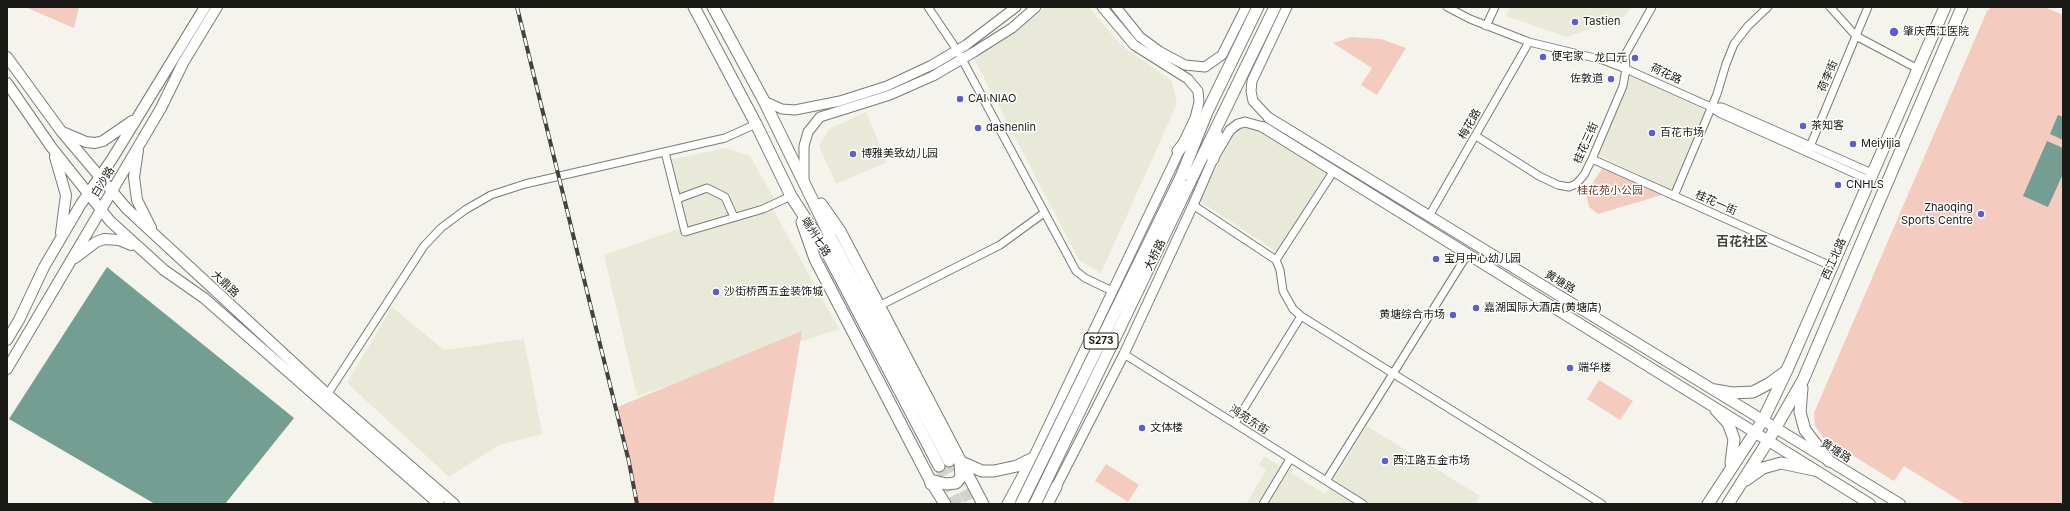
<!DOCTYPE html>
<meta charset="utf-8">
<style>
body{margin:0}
#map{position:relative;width:2070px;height:511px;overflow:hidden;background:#f4f4ec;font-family:Inter,sans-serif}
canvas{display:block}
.frame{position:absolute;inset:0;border:8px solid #191916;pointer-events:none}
</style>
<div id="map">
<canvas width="2070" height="511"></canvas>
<div class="frame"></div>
</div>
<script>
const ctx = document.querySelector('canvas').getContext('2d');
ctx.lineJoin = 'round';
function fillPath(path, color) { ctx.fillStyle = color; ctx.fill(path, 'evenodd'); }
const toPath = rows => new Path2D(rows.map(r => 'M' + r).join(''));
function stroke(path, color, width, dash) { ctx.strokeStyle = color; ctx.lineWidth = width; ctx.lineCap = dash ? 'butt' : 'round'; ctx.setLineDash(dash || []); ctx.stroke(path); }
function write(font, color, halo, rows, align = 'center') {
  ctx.font = font + ' Inter,"Noto Sans SC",sans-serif'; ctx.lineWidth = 3; ctx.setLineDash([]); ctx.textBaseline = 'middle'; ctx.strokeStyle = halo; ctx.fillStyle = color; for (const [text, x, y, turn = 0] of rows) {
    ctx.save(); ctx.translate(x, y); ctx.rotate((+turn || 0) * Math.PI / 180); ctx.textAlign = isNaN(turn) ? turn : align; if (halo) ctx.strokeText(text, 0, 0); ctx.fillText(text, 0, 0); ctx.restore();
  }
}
fillPath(toPath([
 [1046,7,1089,7,1121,45,1172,81,1177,104,1101,273,1079,260,974,59],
 [1510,7,1631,7,1624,17,1567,37,1506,16],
 [1630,75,1707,111,1673,192,1597,154],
 [866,112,887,162,836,184,819,146,829,129],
 [1254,125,1330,168,1277,252,1200,201,1230,139,1235,132,1243,127],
 [726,148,750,156,775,200,737,212,727,196,708,188,679,198,668,160],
 [706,191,723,200,733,222,773,209,839,329,637,396,604,255,687,226,681,202],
 [392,307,444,350,524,339,542,434,499,445,449,477,347,383],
 [1367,426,1480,496,1475,504,1246,504,1266,470,1259,465,1264,456,1325,494]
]), '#e9e9da');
fillPath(toPath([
 [25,7,79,7,74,28],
 [1992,7,2044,7,2063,15,2063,504,1965,504,1904,466,1894,481,1823,437,1815,426,1814,413,1987,11],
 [1351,37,1381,39,1406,48,1377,95,1361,85,1372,68,1333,43],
 [1603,167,1665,194,1598,214,1589,207,1586,193],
 [802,331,773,504,637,504,629,462,615,408],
 [1599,380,1633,401,1620,420,1587,399],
 [1106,464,1139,485,1128,502,1095,481]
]), '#f3cbbf');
fillPath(toPath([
 [2058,115,2063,117,2063,140,2050,134],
 [2047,141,2063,148,2063,174,2048,207,2023,196],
 [107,267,294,418,225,504,155,504,9,419]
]), '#749e92');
stroke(toPath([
 [949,461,971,504],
 [939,466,958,504]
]), '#d3d3cc', 11, [11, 5.5]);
const minor = toPath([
 [928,7,957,50,1076,271,1085,278,1112,291],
 [1447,7,1470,19,1529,42,1603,60,1626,69,1711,107,1719,113,1869,180],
 [1830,7,1856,36,1918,69],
 [1486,26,1495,7],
 [1711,107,1722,107,1872,173],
 [1476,136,1539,176,1558,185,1569,187,1576,184,1584,175,1592,159,1623,86,1626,69,1625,55,1652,7],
 [1809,149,1868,7],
 [665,152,685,232,763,209,791,196],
 [1592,159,1831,266],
 [1674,196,1717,94,1726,64,1734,44,1748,26,1768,7],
 [677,199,707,188,725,197,734,217],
 [1193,205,1276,260,1280,270,1283,291,1293,309,1301,316,1602,504],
 [1429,216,1529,42],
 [1276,260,1333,172],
 [879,306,1000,245,1044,213],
 [1124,354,1363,504],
 [325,398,424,246,441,228,465,210,491,195,525,184,725,138,756,124],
 [1235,423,1301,316],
 [1326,481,1467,255],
 [1263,504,1290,459]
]);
const tertiary = toPath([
 [1116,7,1140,37,1159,51,1185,65,1205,67,1222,55,1246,7],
 [764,101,782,109,795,110,840,101,887,86,932,65,966,45,1016,7],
 [1269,118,1253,101,1251,91,1252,81,1287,7],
 [804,181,804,146,808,132,820,117,890,95,933,76,974,52,1012,28,1036,7],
 [1033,458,1195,118,1199,102,1198,91,1188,79,1134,45,1102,7],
 [1056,487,1124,354,1193,205,1213,159,1230,130,1238,124,1245,122,1263,127]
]);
const secondary = toPath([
 [7,57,61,131,127,209,327,394,454,504],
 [7,83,52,148,110,221,164,270,204,298,439,504],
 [1269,118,1900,504],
 [1263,127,1870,504],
 [65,133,86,142,95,143,103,141,132,121],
 [138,150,134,177,137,200,151,228],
 [55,157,66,195,61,233],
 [75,258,96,242,104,239,119,240,131,245],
 [7,340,19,320,44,267,81,204,112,159,205,7],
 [7,369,161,108,183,63,217,7]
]);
const primary = toPath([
 [694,7,756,124,791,196,824,247,939,466],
 [713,7,764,101,831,238,949,461],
 [1178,151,1198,126],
 [1213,159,1217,135],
 [1181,177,1207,112,1258,7],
 [1188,186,1275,7],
 [821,204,840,231,983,504],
 [802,222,815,259,930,480,945,504],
 [1802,388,1800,412,1805,430,1829,461],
 [1715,390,1732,393,1753,392,1770,383,1785,372],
 [1716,410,1728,423,1734,439,1731,463],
 [959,461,982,471,994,471,1017,466,1033,458],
 [1746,480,1763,468,1781,463,1814,470],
 [931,484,930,480,946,484,956,483,961,477,960,463],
 [1008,504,1033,458],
 [1047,504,1056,487],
 [1708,504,1763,420,1787,370,1945,7],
 [1728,504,1768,441,1803,380,1962,7]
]);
stroke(minor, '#7b7b74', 9);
stroke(tertiary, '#7b7b74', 11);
stroke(secondary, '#7b7b74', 12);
stroke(primary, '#7b7b74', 13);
stroke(minor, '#fff', 7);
stroke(tertiary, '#fff', 9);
stroke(secondary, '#fff', 10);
stroke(primary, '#fff', 11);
const rail = toPath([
 [517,7,629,462,637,504]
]);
stroke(rail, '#42423e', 4);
stroke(rail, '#fffffe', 2.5, [8]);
const primaryBridge = toPath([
 [1021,504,1181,177],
 [1035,504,1188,186]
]);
stroke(primaryBridge, '#7b7b74', 13, []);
stroke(primaryBridge, '#fff', 11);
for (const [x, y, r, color] of [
 [1575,22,4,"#5b5dd5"],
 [1894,32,5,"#5b5dd5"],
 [1543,57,4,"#5b5dd5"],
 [1635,58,4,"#5b5dd5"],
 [1611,79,4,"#5b5dd5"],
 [960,99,4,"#5b5dd5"],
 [1803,126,4,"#5b5dd5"],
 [978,128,4,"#5b5dd5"],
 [1652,133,4,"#5b5dd5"],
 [1853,144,4,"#5b5dd5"],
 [853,154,4,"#5b5dd5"],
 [1838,185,4,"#5b5dd5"],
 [1981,214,4,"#5b5dd5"],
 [1436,259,4,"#5b5dd5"],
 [716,292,4,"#5b5dd5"],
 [1476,308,4,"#5b5dd5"],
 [1453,315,4,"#5b5dd5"],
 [1570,368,4,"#5b5dd5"],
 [1142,428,4,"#5b5dd5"],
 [1385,461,4,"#5b5dd5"]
]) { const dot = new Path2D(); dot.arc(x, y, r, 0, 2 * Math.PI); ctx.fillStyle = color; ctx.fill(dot); stroke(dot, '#fffffe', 1.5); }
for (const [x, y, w] of [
 [1101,341,34]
]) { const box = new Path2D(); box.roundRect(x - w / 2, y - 8, w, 16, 3); ctx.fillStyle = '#fffffe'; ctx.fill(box); stroke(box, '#191916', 1); }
write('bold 10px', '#191916', null, [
 ["S273",1101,341]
]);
write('11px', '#191916', '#fffffe', [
 ["Tastien",1583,22],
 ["肇庆西江医院",1903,32],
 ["便宅家",1551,57],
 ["龙口元",1627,58,"right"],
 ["佐敦道",1603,79,"right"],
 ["CAI NIAO",968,99],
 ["茶知客",1811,126],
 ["dashenlin",986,128],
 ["百花市场",1660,133],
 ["Meiyijia",1861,144],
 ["博雅美致幼儿园",861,154],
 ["CNHLS",1846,185],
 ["Zhaoqing",1973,208,"right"],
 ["Sports Centre",1973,221,"right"],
 ["宝月中心幼儿园",1444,259],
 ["沙街桥西五金装饰城",724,292],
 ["嘉湖国际大酒店(黄塘店)",1484,308],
 ["黄塘综合市场",1445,315,"right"],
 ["端华楼",1578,368],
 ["文体楼",1150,428],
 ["西江路五金市场",1393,461]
], 'left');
write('11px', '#191916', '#fffffe', [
 ["荷花路",1666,74,25],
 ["荷李街",1828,76,-67],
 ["梅花路",1470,124,-60],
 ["桂花三街",1586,143,-66],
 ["白沙路",103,182,-59],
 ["桂花一街",1716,203,24],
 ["端州七路",816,237,58],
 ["大桥路",1155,255,-64],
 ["西江北路",1834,259,-66],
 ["黄塘路",1560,282,31],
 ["大鼎路",225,284,43],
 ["鸿苑东街",1249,420,33],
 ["黄塘路",1836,451,32]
]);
write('11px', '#703b2b', '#fffffe', [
 ["桂花苑小公园",1610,191]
]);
write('bold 13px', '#474741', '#fffffe', [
 ["百花社区",1742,242]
]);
</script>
